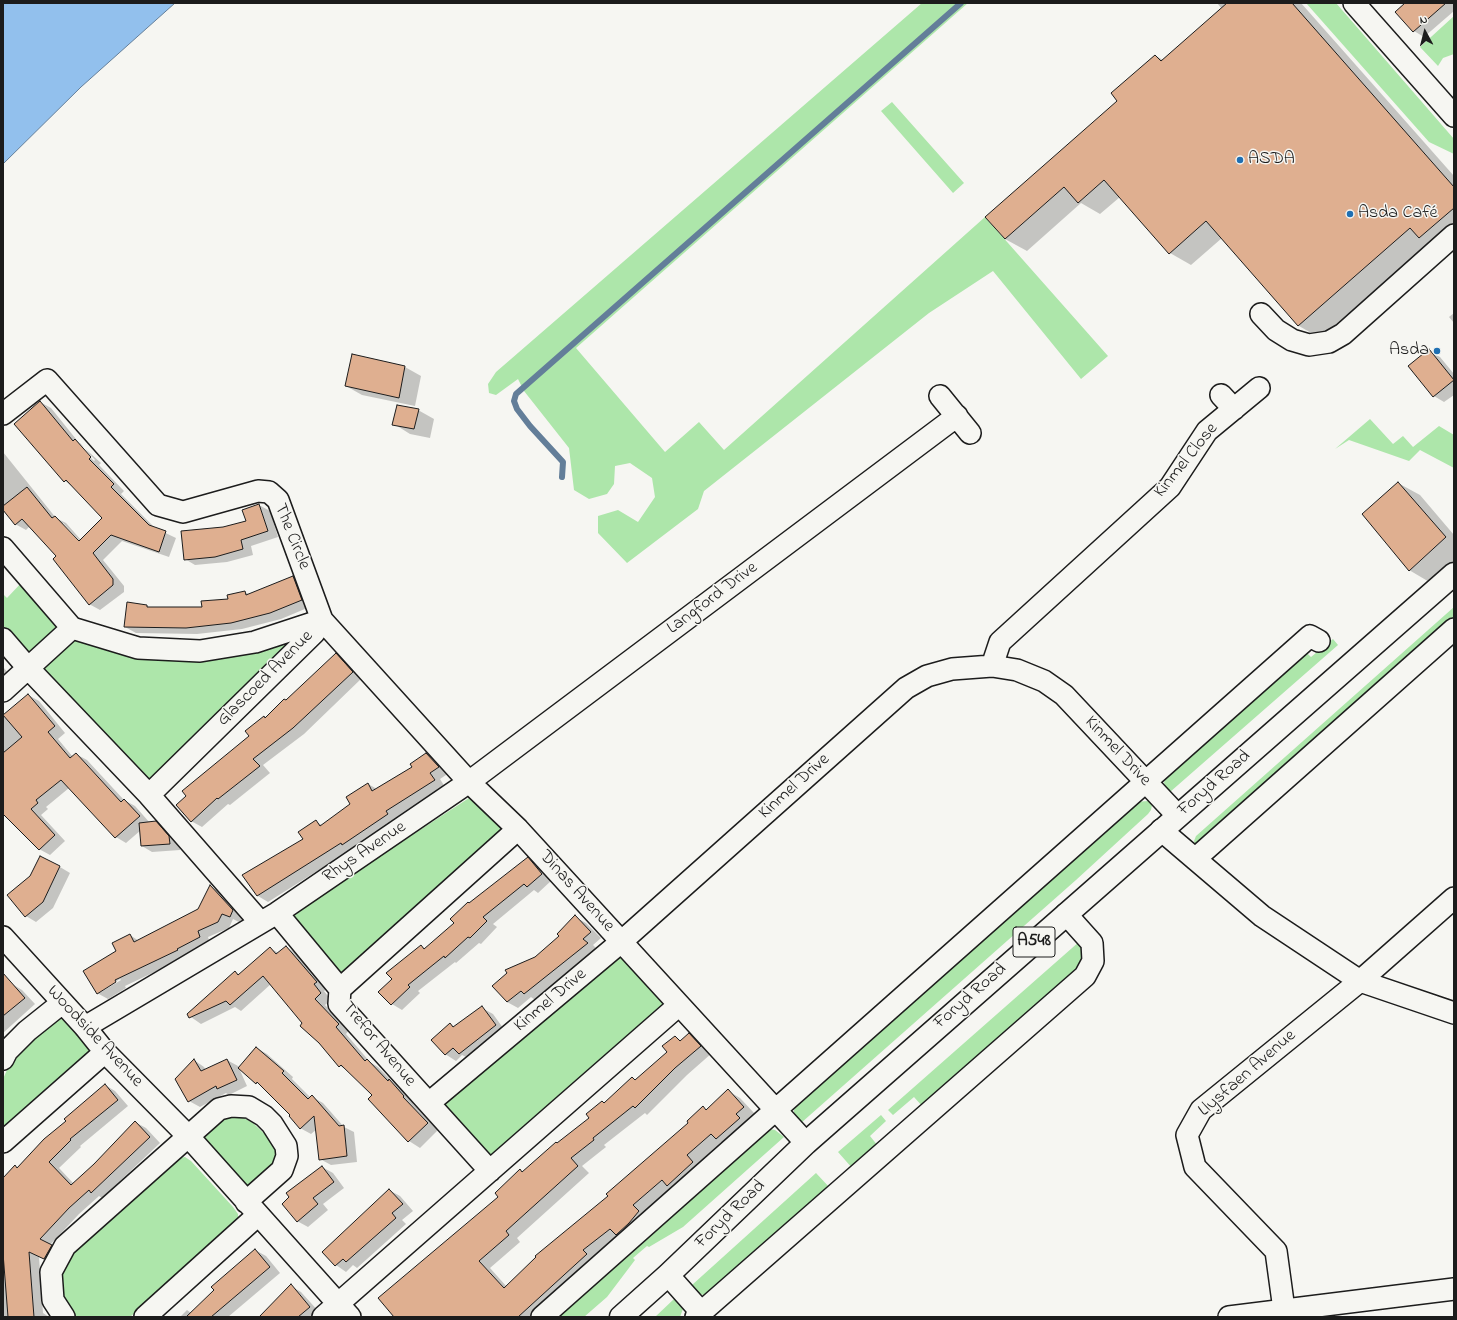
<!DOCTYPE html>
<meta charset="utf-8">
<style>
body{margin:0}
#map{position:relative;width:1457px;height:1320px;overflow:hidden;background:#f6f6f2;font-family:"Indie Flower",sans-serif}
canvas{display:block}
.frame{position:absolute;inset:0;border:4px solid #1c1c1c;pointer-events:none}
.north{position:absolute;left:1405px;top:12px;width:40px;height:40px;-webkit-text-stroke:3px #f6f6f2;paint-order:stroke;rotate:353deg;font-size:11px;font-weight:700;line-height:16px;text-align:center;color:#1c1c1c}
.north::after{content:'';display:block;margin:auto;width:14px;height:18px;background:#1c1c1c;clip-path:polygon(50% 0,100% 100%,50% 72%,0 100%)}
</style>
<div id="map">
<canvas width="1457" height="1320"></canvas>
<div class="frame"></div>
<div class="north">N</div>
</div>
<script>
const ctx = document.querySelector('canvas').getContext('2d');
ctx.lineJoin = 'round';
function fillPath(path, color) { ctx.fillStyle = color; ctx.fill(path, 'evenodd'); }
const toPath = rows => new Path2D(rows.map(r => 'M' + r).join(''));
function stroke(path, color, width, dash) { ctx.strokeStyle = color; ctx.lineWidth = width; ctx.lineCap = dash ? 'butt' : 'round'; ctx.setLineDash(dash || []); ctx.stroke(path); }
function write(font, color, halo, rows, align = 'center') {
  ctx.font = font + ' "Indie Flower",sans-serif'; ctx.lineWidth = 3; ctx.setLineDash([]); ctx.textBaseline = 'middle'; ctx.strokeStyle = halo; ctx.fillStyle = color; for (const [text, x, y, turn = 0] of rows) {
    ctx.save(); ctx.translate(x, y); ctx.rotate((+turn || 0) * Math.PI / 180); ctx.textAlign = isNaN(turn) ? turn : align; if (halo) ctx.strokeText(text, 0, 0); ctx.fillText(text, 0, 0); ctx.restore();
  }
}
fillPath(toPath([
 [922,3,968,3,576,348,665,452,699,422,724,450,985,217,1108,356,1081,379,993,271,929,313,704,491,698,509,627,563,598,533,598,516,618,510,638,522,655,497,652,478,630,463,615,466,614,484,607,494,589,499,574,490,569,448,524,391,518,379,496,395,489,393,488,384,496,372],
 [1306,3,1336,3,1454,139,1454,154,1429,142],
 [1454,16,1454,54,1443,58,1438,66,1420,47],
 [892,102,964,183,953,193,881,111],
 [1370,419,1393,444,1403,436,1413,447,1439,426,1454,435,1454,468,1420,450,1409,461,1349,440,1335,449],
 [23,581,56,624,56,632,30,654,25,652,3,628,3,594,7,598],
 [1454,607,1454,619,1195,845,1194,841,1196,836],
 [304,632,150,782,45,671,43,663,66,641,78,639,118,651],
 [1333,639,1338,645,1170,792,1167,791,1164,783,1166,776,1305,651,1311,657],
 [469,798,479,799,508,825,342,974,336,970,295,923,294,917,297,910],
 [1148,801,1152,805,1151,810,1148,814,1076,880,801,1123,794,1116,794,1110,797,1104,1136,802],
 [1080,941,1083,946,1084,958,1069,978,922,1106,914,1097,893,1115,888,1110],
 [618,951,663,997,662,1005,495,1156,485,1154,444,1107,444,1101],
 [57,1016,65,1019,89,1048,88,1053,3,1130,3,1079,15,1052],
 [881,1115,886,1121,870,1136,878,1146,853,1169,838,1152],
 [233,1116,244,1118,253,1123,270,1139,275,1146,277,1156,275,1164,247,1190,199,1133,223,1119],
 [770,1129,775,1130,784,1137,683,1227,649,1247,647,1246,633,1258,635,1260,607,1297,584,1317,556,1317],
 [185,1157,191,1161,233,1207,238,1214,238,1221,130,1317,74,1317,60,1302,59,1274,67,1258,179,1158],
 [816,1173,830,1188,709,1296,699,1294,691,1289,692,1285],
 [680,1297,684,1306,680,1317,655,1317,674,1299]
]), '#ade6aa');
const water = toPath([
 [3,3,175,3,81,87,3,164,3,3]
]);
fillPath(water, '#92c0ed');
stroke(water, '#637e99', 1);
fillPath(toPath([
 [1217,3,1301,3,1454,176,1454,239,1441,250,1429,243,1320,338,1299,326,1222,238,1191,265,1170,253,1120,197,1100,214,1081,203,1027,251,1005,239,1156,56,1163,60,1222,9],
 [1407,3,1454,3,1454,11,1424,37,1414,31],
 [1454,313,1454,323,1449,317],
 [1429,351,1440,357,1454,374,1454,395,1444,402,1434,396],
 [352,356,405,367,421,376,415,406,362,395,346,386],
 [40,402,51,408,80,444,101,463,99,465,124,491,121,494,155,528,176,538,169,557,122,541,103,560,124,586,124,592,100,610,89,604,57,556,30,526,26,530,15,524,3,508,3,452,56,518,66,523,81,540,103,518,73,487,65,481,16,424],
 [77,443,80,443,95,460,94,461],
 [63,523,83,544,81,545,62,525],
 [418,410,434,419,430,438,410,434,394,424],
 [1398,483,1420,495,1454,535,1454,562,1431,583,1409,570],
 [259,505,270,511,278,537,251,546,253,555,227,562,195,565,185,559,223,528,247,521],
 [293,577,304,584,312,606,281,619,242,629,197,634,136,633,125,627,147,606,151,608,203,608,229,600,245,592,250,595],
 [336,654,347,660,362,678,304,734,263,765,270,773,230,805,228,804,202,827,191,821,264,717,266,718,287,701],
 [3,667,10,675,3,682],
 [28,695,39,701,65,733,58,739,73,757,76,754,87,760,124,800,135,806,150,823,156,822,167,829,180,843,180,850,152,852,142,846,141,830,126,843,116,837,69,788,46,807,48,809,41,815,65,841,50,855,39,849,3,812,3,718],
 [426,754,437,760,449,773,440,779,445,787,396,818,398,820,353,850,352,849,268,902,258,896,316,822,322,825,352,804,368,784,377,789,413,768],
 [528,859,538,865,552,880,538,893,534,890,493,924,497,927,481,944,479,943,456,963,455,962,418,991,420,993,402,1010,392,1004,380,992,421,946,426,949,456,923,470,904],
 [60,867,70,873,53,908,36,922,26,916,31,877],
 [210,886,220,892,244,917,241,923,233,919,229,928,208,937,210,943,188,956,125,986,126,988,108,999,97,993,118,951,130,935,139,941,199,910],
 [120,979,121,980,101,992,101,990],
 [575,917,586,923,601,938,593,945,598,950,535,1000,531,997,518,1008,507,1002,493,986,536,957,561,936],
 [286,947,297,954,327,989,324,991,331,1000,325,1005,349,1030,346,1034,370,1062,378,1067,394,1083,400,1087,414,1102,413,1104,438,1130,420,1148,409,1141,370,1099,373,1095,350,1072,340,1066,271,984,241,1011,235,1007,201,1024,188,1015,235,972,240,975,271,949,279,953],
 [12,984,22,990,35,1004,3,1033,3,991],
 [482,1008,493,1014,506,1032,470,1059,462,1055,456,1061,445,1054,450,1024,455,1027],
 [689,1034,701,1041,712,1053,687,1075,647,1115,645,1113,604,1145,606,1147,582,1166,589,1173,517,1238,520,1242,490,1268,507,1287,610,1196,690,1123,703,1108,707,1110,728,1091,740,1098,755,1114,728,1146,721,1142,698,1163,704,1169,679,1192,672,1187,660,1197,536,1317,396,1317,500,1197,520,1170,523,1172,591,1118,632,1078,636,1080,669,1052,675,1037,681,1041],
 [257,1048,267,1054,293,1077,292,1079,311,1098,312,1097,323,1103,344,1127,354,1132,357,1162,331,1165,320,1159,317,1129,311,1134,300,1128,292,1115,265,1088,239,1068],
 [194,1060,204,1067,206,1070,227,1060,238,1066,247,1086,229,1095,226,1093,200,1107,189,1101],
 [105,1085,115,1091,128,1106,80,1146,81,1147,59,1168,74,1184,95,1164,135,1122,146,1128,160,1143,102,1198,99,1196,79,1214,50,1245,62,1252,55,1264,39,1257,43,1313,49,1317,3,1317,3,1268,19,1231,3,1221,3,1179,15,1167,18,1168],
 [322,1167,333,1173,344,1188,323,1204,328,1210,308,1227,297,1221,291,1198,287,1193],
 [389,1190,400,1196,413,1211,402,1220,406,1224,357,1268,353,1265,346,1272,336,1265,323,1252],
 [255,1250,266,1256,280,1273,228,1317,180,1317,187,1310,191,1313],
 [291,1286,301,1292,320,1313,316,1317,262,1317]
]), '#0003');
stroke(toPath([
 [562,477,563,462,530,426,517,409,514,401,516,394,961,3]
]), '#637e99', 6);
const building = toPath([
 [1227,3,1292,3,1454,187,1454,208,1419,238,1410,228,1298,326,1206,221,1169,254,1104,180,1078,203,1064,187,1005,239,985,217,1117,101,1111,93,1155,55,1161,61,1227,3],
 [1405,3,1446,3,1413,32,1395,12,1405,3],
 [1429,349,1454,380,1433,397,1408,366,1429,349],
 [352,354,405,366,399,398,345,386,352,354],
 [40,401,73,441,75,439,91,457,89,459,114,484,111,487,149,525,166,531,159,552,111,535,93,553,113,579,113,585,89,605,53,559,56,556,22,519,15,525,3,510,3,506,27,487,52,518,55,516,79,541,102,518,66,480,64,482,14,424,40,401],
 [397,405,419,409,414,429,392,425,397,405],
 [1398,482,1446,537,1409,571,1362,514,1398,482],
 [259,504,268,531,241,540,243,549,215,557,184,560,181,531,223,527,246,521,242,510,259,504],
 [293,576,302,600,270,613,231,623,186,628,124,627,127,602,147,605,147,607,202,607,201,601,228,599,227,595,245,591,246,595,293,576],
 [336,653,353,672,293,728,253,759,260,766,218,799,217,798,191,822,176,805,186,796,182,791,249,736,245,731,264,716,265,718,284,699,286,700,336,653],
 [28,694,55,726,48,732,70,758,76,753,121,802,124,799,140,816,115,838,61,780,36,800,38,803,31,809,55,835,39,850,3,814,3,753,22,737,3,715,28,694],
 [426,753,439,767,430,773,435,780,386,811,388,814,342,845,341,843,257,896,242,875,303,839,298,832,316,820,320,826,350,804,346,797,368,783,372,791,412,767,410,764,426,753],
 [156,821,169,836,170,844,141,846,139,823,156,821],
 [40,856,60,866,43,902,25,917,7,895,30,876,40,856],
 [528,857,542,874,527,887,524,884,483,917,487,921,470,938,468,937,445,958,444,956,408,985,410,987,391,1005,378,992,392,979,386,973,421,945,424,949,454,923,450,919,468,902,469,903,528,857],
 [210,885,233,910,230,917,222,914,218,922,198,931,200,937,177,949,178,950,115,980,116,982,97,994,83,971,116,951,112,943,130,934,134,942,198,909,210,885],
 [575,915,591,932,583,939,588,943,524,994,521,991,507,1002,492,986,507,973,505,970,535,957,559,936,557,934,575,915],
 [286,946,317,982,314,984,321,993,315,999,339,1024,336,1027,365,1061,367,1059,388,1081,389,1079,404,1096,403,1097,428,1123,408,1142,368,1099,372,1095,341,1065,339,1067,319,1043,300,1026,302,1023,263,976,230,1005,226,1001,189,1018,187,1014,235,971,238,975,270,947,276,954,286,946],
 [3,973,25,998,3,1016,3,973],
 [482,1006,496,1025,459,1054,453,1048,445,1055,431,1040,450,1023,453,1027,482,1006],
 [689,1033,701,1046,675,1068,635,1108,633,1106,593,1138,594,1140,571,1158,578,1166,506,1231,509,1235,479,1261,504,1288,536,1257,535,1256,608,1196,606,1194,688,1123,687,1121,703,1106,706,1110,728,1089,744,1107,736,1114,740,1118,716,1139,711,1134,687,1155,693,1162,667,1186,662,1180,633,1205,639,1211,629,1223,616,1235,610,1229,583,1250,587,1254,518,1317,394,1317,378,1298,498,1197,495,1193,520,1169,522,1172,556,1142,557,1143,589,1118,586,1114,602,1101,604,1103,632,1077,635,1080,667,1052,662,1046,675,1036,680,1041,689,1033],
 [256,1047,284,1071,282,1073,308,1099,312,1095,339,1126,344,1125,347,1156,319,1160,314,1116,300,1129,289,1116,290,1115,257,1082,256,1084,238,1068,256,1047],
 [194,1059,201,1071,227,1059,237,1080,217,1089,216,1086,188,1102,175,1079,194,1059],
 [105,1084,118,1100,70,1139,71,1140,49,1162,71,1185,94,1164,135,1121,150,1137,91,1193,89,1190,69,1208,40,1239,52,1245,44,1259,29,1252,34,1317,8,1317,3,1253,3,1178,15,1165,17,1168,44,1139,66,1121,64,1119,105,1084],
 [322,1166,334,1182,313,1198,318,1204,297,1222,282,1204,289,1197,286,1193,322,1166],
 [389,1189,403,1204,392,1213,396,1218,346,1262,343,1259,335,1266,322,1252,389,1189],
 [255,1249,270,1267,211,1317,186,1317,214,1290,211,1287,255,1249],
 [291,1284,310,1307,298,1317,259,1317,291,1284]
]);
fillPath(building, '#dfaf90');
stroke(building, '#1c1c1c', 1);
const minor = toPath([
 [1354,3,1454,116],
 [1261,314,1276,330,1292,340,1309,345,1329,342,1343,334,1454,235],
 [1221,395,1234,409],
 [940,396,970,433],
 [3,414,47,380,158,505,183,512,258,491,269,492,278,500,322,620,469,782,518,829,806,1143],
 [3,548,72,628,138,648,200,651,255,642,322,620,314,633,149,795],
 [3,639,28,668,149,795,260,922],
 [992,666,1000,642,1170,487,1207,431,1259,388],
 [3,691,72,628],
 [1161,830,1262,916,1360,981,1454,1013],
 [1195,859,1454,629],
 [277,913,340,989,339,1004,490,1171],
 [3,937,85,1027,105,1052,188,1136,350,1317],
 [340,989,518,829],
 [85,1027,277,913,469,782,957,416],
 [3,1059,7,1051,27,1031,62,1003],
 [429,1103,621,942,906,688,927,676,952,669,992,666,1017,670,1044,681,1064,695,1178,816],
 [3,1142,105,1052],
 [668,1275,701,1312],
 [64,1317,53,1300,51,1272,65,1246,219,1109,231,1106,249,1107,264,1116,272,1124,286,1146,287,1156,282,1170,246,1202],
 [145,1317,258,1215],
 [323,1317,679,1005],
 [542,1317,1310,636,1319,641],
 [696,1317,1085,976,1093,961,1092,943,1066,914],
 [1229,1317,1454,1289],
 [1285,1317,1276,1251,1195,1167,1187,1135,1201,1110,1360,981,1454,898]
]);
const major = toPath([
 [621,1317,668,1275,806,1143,1454,574]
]);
stroke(minor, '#1c1c1c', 24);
stroke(major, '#1c1c1c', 25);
stroke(minor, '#f6f6f2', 21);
stroke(major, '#f6f6f2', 22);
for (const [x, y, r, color] of [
 [1240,160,4,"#1f6fb2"],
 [1350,214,4,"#1f6fb2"],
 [1437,351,4,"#1f6fb2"]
]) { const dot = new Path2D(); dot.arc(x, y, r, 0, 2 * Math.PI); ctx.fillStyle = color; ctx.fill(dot); stroke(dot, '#f6f6f2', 1.5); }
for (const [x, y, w] of [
 [1034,942,42]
]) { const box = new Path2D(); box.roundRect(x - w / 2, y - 15, w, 30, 3); ctx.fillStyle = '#f6f6f2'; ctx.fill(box); stroke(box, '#1c1c1c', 1); }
write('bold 17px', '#1c1c1c', null, [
 ["A548",1034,942]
]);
write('18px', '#1c1c1c', '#f6f6f2', [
 ["ASDA",1248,160],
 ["Asda Café",1358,214],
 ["Asda",1429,351,"right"]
], 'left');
write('18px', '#1c1c1c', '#f6f6f2', [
 ["Kinmel Close",1187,461,-51],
 ["The Circle",291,537,68],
 ["Langford Drive",713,599,-37],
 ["Glascoed Avenue",266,679,-45],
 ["Kinmel Drive",1117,752,47],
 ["Foryd Road",1215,784,-41],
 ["Kinmel Drive",795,787,-42],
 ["Rhys Avenue",365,853,-34],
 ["Dinas Avenue",576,892,48],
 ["Foryd Road",971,997,-41],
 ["Kinmel Drive",551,1001,-40],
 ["Woodside Avenue",94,1037,47],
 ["Trefor Avenue",378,1045,50],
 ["Llysfaen Avenue",1248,1074,-41],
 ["Foryd Road",731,1215,-44]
]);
</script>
